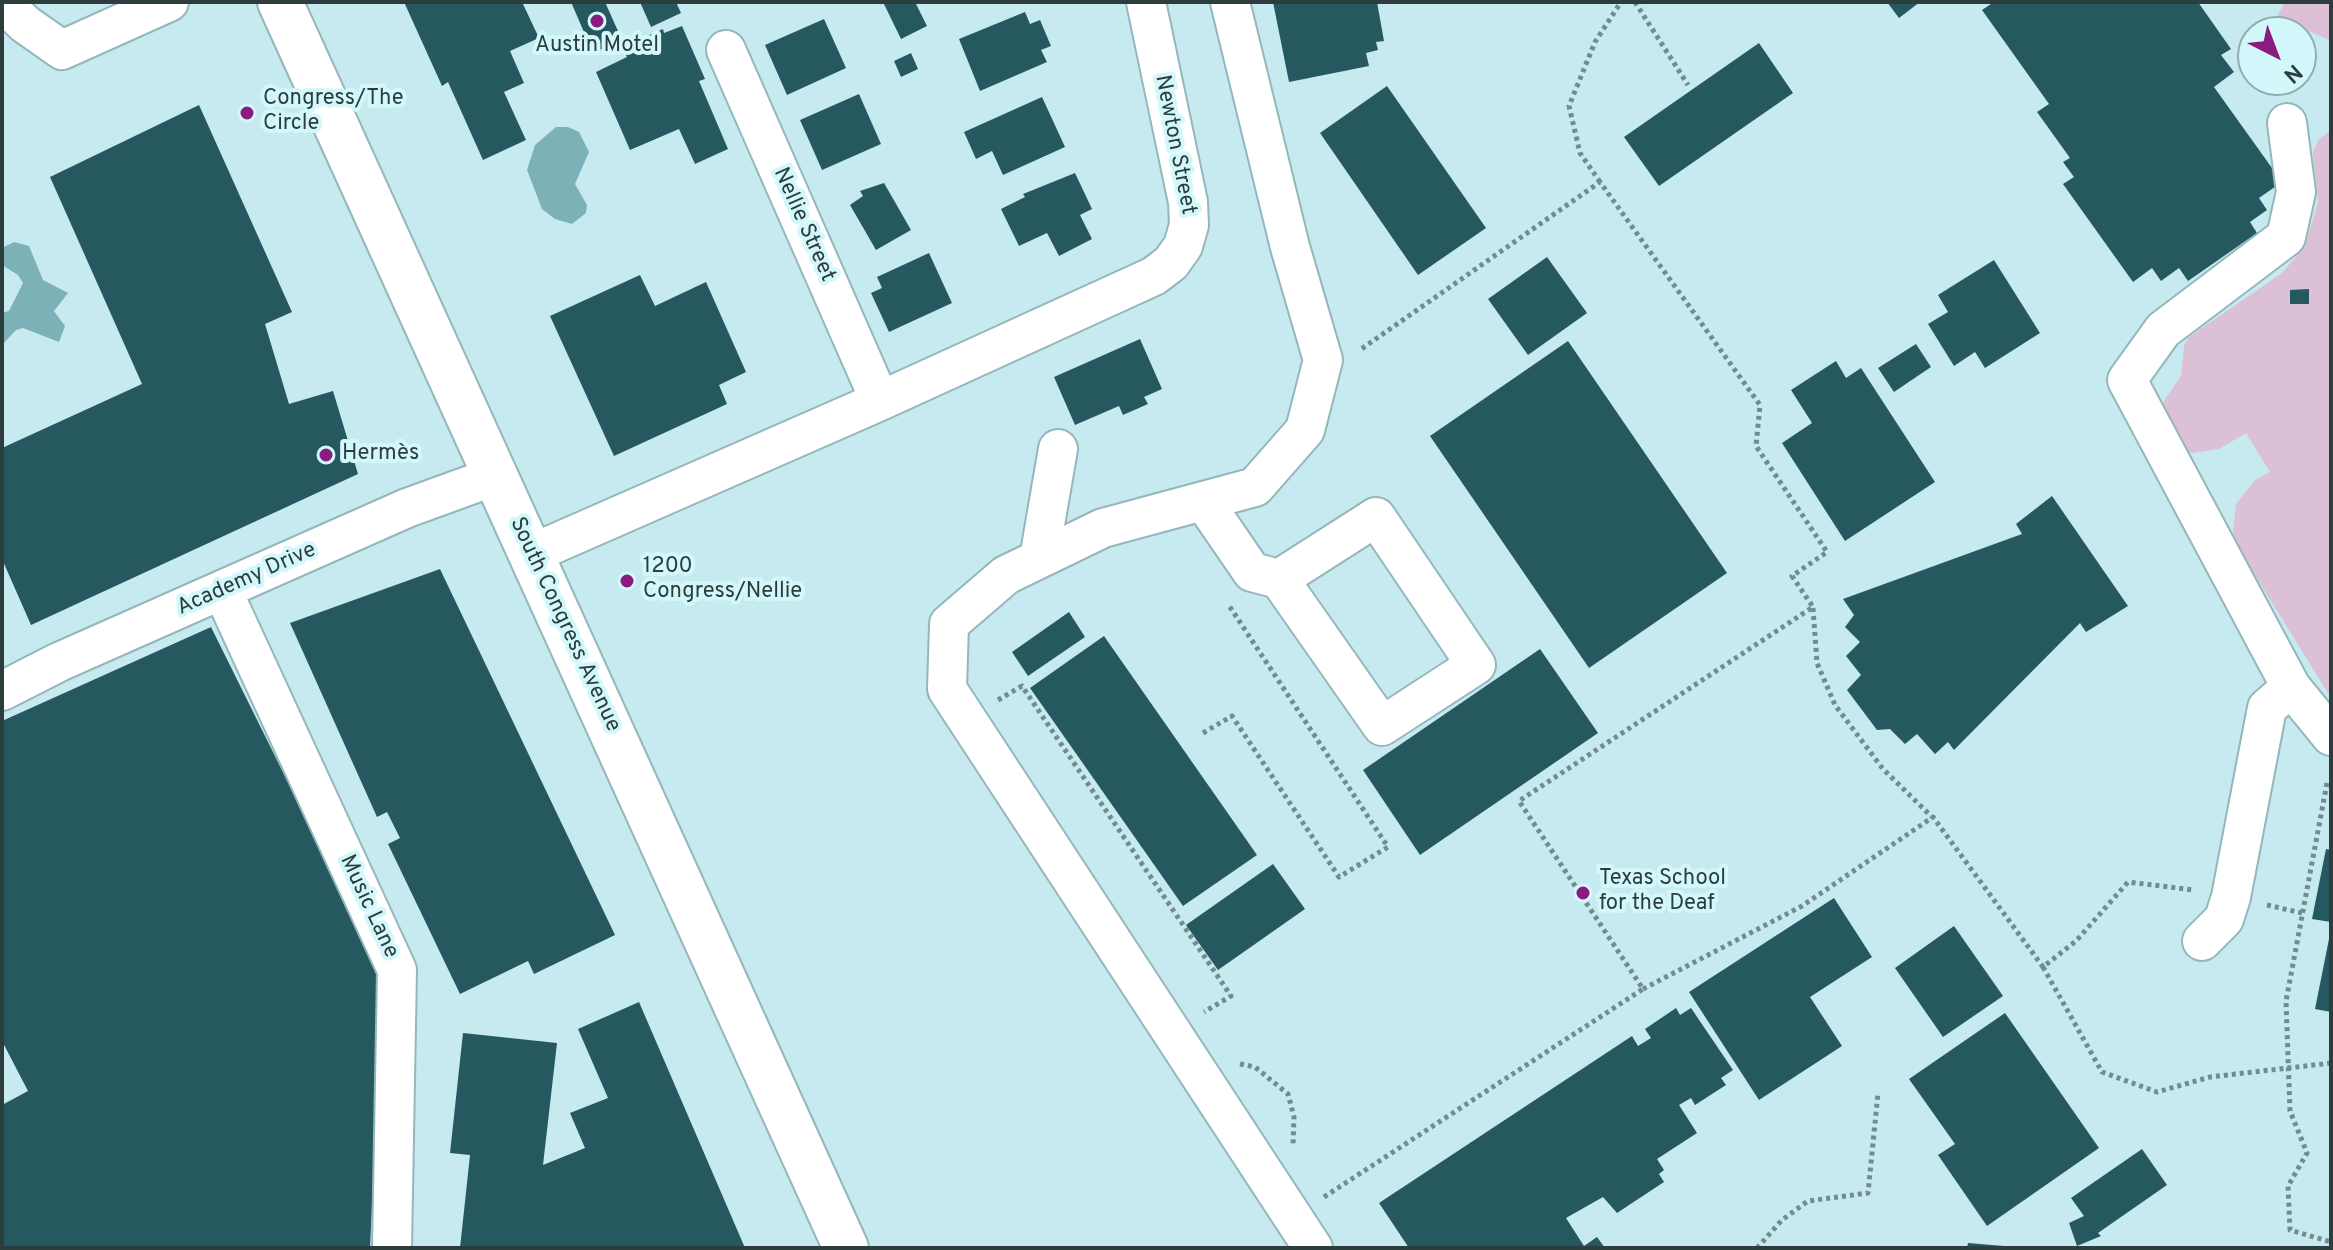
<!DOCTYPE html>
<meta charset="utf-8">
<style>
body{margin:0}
#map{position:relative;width:2333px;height:1250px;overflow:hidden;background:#c6eaef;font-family:Overpass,sans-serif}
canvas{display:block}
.frame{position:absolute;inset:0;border:4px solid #2d3c3d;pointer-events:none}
.north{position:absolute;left:2237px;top:16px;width:80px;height:80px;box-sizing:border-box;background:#d3f8fc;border:2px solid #91adb0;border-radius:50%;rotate:138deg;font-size:22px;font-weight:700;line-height:32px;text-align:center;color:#2d3c3d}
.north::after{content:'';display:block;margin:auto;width:28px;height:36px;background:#8b1b7f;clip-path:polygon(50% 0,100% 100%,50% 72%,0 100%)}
</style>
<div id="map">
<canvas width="2333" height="1250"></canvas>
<div class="frame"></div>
<div class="north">N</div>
</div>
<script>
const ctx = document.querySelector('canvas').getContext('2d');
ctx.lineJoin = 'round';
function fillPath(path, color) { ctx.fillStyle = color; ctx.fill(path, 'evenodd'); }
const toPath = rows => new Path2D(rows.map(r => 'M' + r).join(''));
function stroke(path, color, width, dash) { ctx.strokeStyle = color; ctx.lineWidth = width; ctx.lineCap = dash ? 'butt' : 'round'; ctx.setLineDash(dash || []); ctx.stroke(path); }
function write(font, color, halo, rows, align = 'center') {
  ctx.font = font + ' Overpass,sans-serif'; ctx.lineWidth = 8; ctx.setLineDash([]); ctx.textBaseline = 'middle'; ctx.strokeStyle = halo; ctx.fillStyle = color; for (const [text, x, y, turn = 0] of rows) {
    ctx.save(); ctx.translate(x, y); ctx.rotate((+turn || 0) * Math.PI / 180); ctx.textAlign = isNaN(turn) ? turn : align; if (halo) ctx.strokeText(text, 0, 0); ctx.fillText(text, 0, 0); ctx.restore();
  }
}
fillPath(toPath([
 [2285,2,2331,2,2331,41,2277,17],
 [2331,131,2331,698,2237,546,2233,532,2236,504,2255,480,2270,472,2246,433,2219,449,2192,453,2179,447,2162,413,2164,401,2181,376,2184,346,2189,337,2282,273,2305,246,2318,202,2313,152,2319,139]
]), '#dcc0d6');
fillPath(toPath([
 [556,127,568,127,579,132,589,152,575,184,587,205,586,213,572,224,555,219,542,209,527,170,535,145],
 [14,242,29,246,43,280,68,293,54,311,65,326,59,342,23,328,16,330,2,345,2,313,9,311,23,283,18,275,2,265,2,248]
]), '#7db1b8');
fillPath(toPath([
 [404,2,522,2,539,38,510,51,524,83,504,92,526,140,483,160,448,82,442,86],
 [571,2,605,2,622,40,593,53],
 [640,2,676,2,681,13,651,27],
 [883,2,915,2,927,26,901,39],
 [1273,2,1377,2,1384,41,1376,42,1378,50,1366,53,1369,66,1289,82],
 [1887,2,1920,2,1899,18],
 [1994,2,2198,2,2231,49,2221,55,2234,72,2214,87,2282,182,2259,198,2267,210,2250,222,2257,233,2188,281,2179,268,2161,281,2152,268,2133,282,2063,184,2074,177,2063,162,2070,158,2037,112,2049,104,1982,10],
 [1025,12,1030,24,1040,20,1051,46,1041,50,1047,62,980,91,959,39],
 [824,19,846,68,787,95,765,45],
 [682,26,705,79,699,81,728,149,695,164,679,129,630,150,596,72,627,57,622,47,663,29,664,33],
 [1759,43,1793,93,1659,186,1624,137],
 [911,53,918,69,901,77,894,61],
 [1387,86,1486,228,1418,275,1320,133],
 [859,94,881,144,822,170,800,120],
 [1042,97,1065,147,1003,175,992,151,976,159,964,132],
 [199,105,292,312,265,324,289,404,333,391,358,474,31,625,2,559,2,448,142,384,50,177],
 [1075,173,1092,209,1080,215,1092,239,1059,256,1047,233,1019,246,1001,209,1025,197,1023,194],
 [884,183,911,230,876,250,850,205,863,196,860,191],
 [929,253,952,303,889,332,871,293,882,288,877,277],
 [1547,257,1587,313,1528,355,1488,299],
 [1994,260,2040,333,1985,368,1975,352,1954,366,1928,324,1948,312,1938,295],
 [640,275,655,306,706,282,746,372,719,385,727,404,614,456,550,316],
 [2309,289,2309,304,2290,304,2290,290],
 [1140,339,1162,389,1144,397,1148,404,1123,415,1119,406,1075,425,1054,377],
 [1568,341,1727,573,1589,668,1430,436],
 [1916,344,1931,367,1894,392,1878,368],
 [1836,361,1846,378,1861,368,1935,482,1845,541,1782,443,1812,423,1791,390],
 [2052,496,2128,606,2086,632,2080,623,1954,750,1948,742,1935,754,1917,734,1905,744,1890,729,1877,730,1847,690,1861,675,1846,656,1860,642,1845,627,1854,615,1843,599,2022,534,2016,524],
 [440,569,615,935,534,974,528,961,460,994,388,844,400,838,387,812,377,817,290,623],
 [1069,612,1085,637,1028,676,1012,652],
 [211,627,383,974,370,1248,2,1248,2,1105,28,1091,2,1041,2,721],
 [1104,636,1257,855,1183,906,1030,688],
 [1540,649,1598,733,1420,855,1363,770],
 [2326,849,2331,850,2331,922,2312,919],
 [1273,864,1305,909,1218,970,1186,925],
 [1834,898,1872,957,1810,997,1842,1046,1759,1100,1689,992],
 [1954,926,2003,996,1943,1037,1895,968],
 [2330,934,2331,934,2331,1012,2315,1009],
 [639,1002,745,1248,460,1248,470,1155,450,1153,463,1033,557,1043,543,1165,585,1148,570,1113,608,1098,578,1029],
 [1676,1008,1680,1015,1691,1008,1733,1070,1721,1078,1726,1085,1695,1105,1691,1098,1679,1105,1697,1133,1657,1159,1664,1170,1659,1174,1664,1182,1617,1213,1603,1197,1566,1218,1584,1246,1597,1237,1605,1248,1409,1248,1379,1203,1632,1036,1638,1046,1651,1038,1645,1029],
 [2005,1013,2099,1148,1987,1226,1938,1155,1955,1144,1909,1079],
 [2142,1149,2167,1185,2098,1233,2101,1236,2077,1246,2069,1223,2084,1216,2071,1198],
 [1968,1243,2004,1246,2003,1248,1967,1248]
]), '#26595f');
const minor = toPath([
 [2,2,25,24,62,50,169,2],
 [1230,2,1290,247,1323,360,1305,430,1255,487,1103,528,1006,575,949,624,947,689,1313,1248],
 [726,50,880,401],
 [2287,123,2296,192,2286,237,2163,330,2127,380,2291,687,2331,736],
 [1204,502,1252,572,1279,579,1376,517,1476,665,1382,726,1279,579],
 [531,554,880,401,1154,276,1171,263,1183,246,1189,225,1188,202,1146,2],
 [1039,559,1058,449],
 [223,592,397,970,392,1248],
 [2,691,59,662,407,508,495,476],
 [2202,941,2224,919,2231,897,2267,708,2291,687]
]);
const major = toPath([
 [280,2,846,1248]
]);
stroke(minor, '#94b7bc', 42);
stroke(major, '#94b7bc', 48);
stroke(toPath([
 [1635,2,1688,85],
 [1600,182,1580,153,1569,106,1595,42,1621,2],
 [1813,608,1817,663,1835,705,1883,769,1932,817],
 [998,700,1022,686,1231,996,1204,1012],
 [1203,733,1232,716,1339,877,1388,847,1228,604],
 [2327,783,2286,1001,2290,1111,2307,1153,2288,1186,2290,1230,2331,1242],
 [2267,905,2302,913],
 [2043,967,2102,1072,2157,1092,2210,1077,2331,1063],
 [1643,989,1802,906,1933,817,2043,967,2076,941,2128,882,2194,890],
 [1240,1064,1255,1067,1288,1094,1294,1117,1293,1145],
 [1324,1197,1643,989,1519,801,1813,607,1792,576,1827,552,1756,446,1760,405,1600,182,1360,350],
 [1757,1248,1782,1220,1808,1201,1868,1193,1878,1093]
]), '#728b8e', 5, [4, 4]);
stroke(minor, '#fff', 38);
stroke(major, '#fff', 44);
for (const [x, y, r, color] of [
 [597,21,8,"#8b1b7f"],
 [247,113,8,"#8b1b7f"],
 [326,455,8,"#8b1b7f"],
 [627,581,8,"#8b1b7f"],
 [1583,893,8,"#8b1b7f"]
]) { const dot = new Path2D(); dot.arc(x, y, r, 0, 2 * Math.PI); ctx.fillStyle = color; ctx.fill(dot); stroke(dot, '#d3f8fc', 3); }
write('22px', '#2d3c3d', '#d3f8fc', [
 ["Austin Motel",597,47,"center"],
 ["Congress/The",263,100],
 ["Circle",263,125],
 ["Hermès",342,455],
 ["1200",643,568],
 ["Congress/Nellie",643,593],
 ["Texas School",1599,880],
 ["for the Deaf",1599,905]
], 'left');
write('22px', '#2d3c3d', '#d3f8fc', [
 ["Newton Street",1174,145,79],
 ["Nellie Street",803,225,66],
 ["Academy Drive",247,580,-24],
 ["South Congress Avenue",564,625,65],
 ["Music Lane",368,907,65]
]);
</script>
